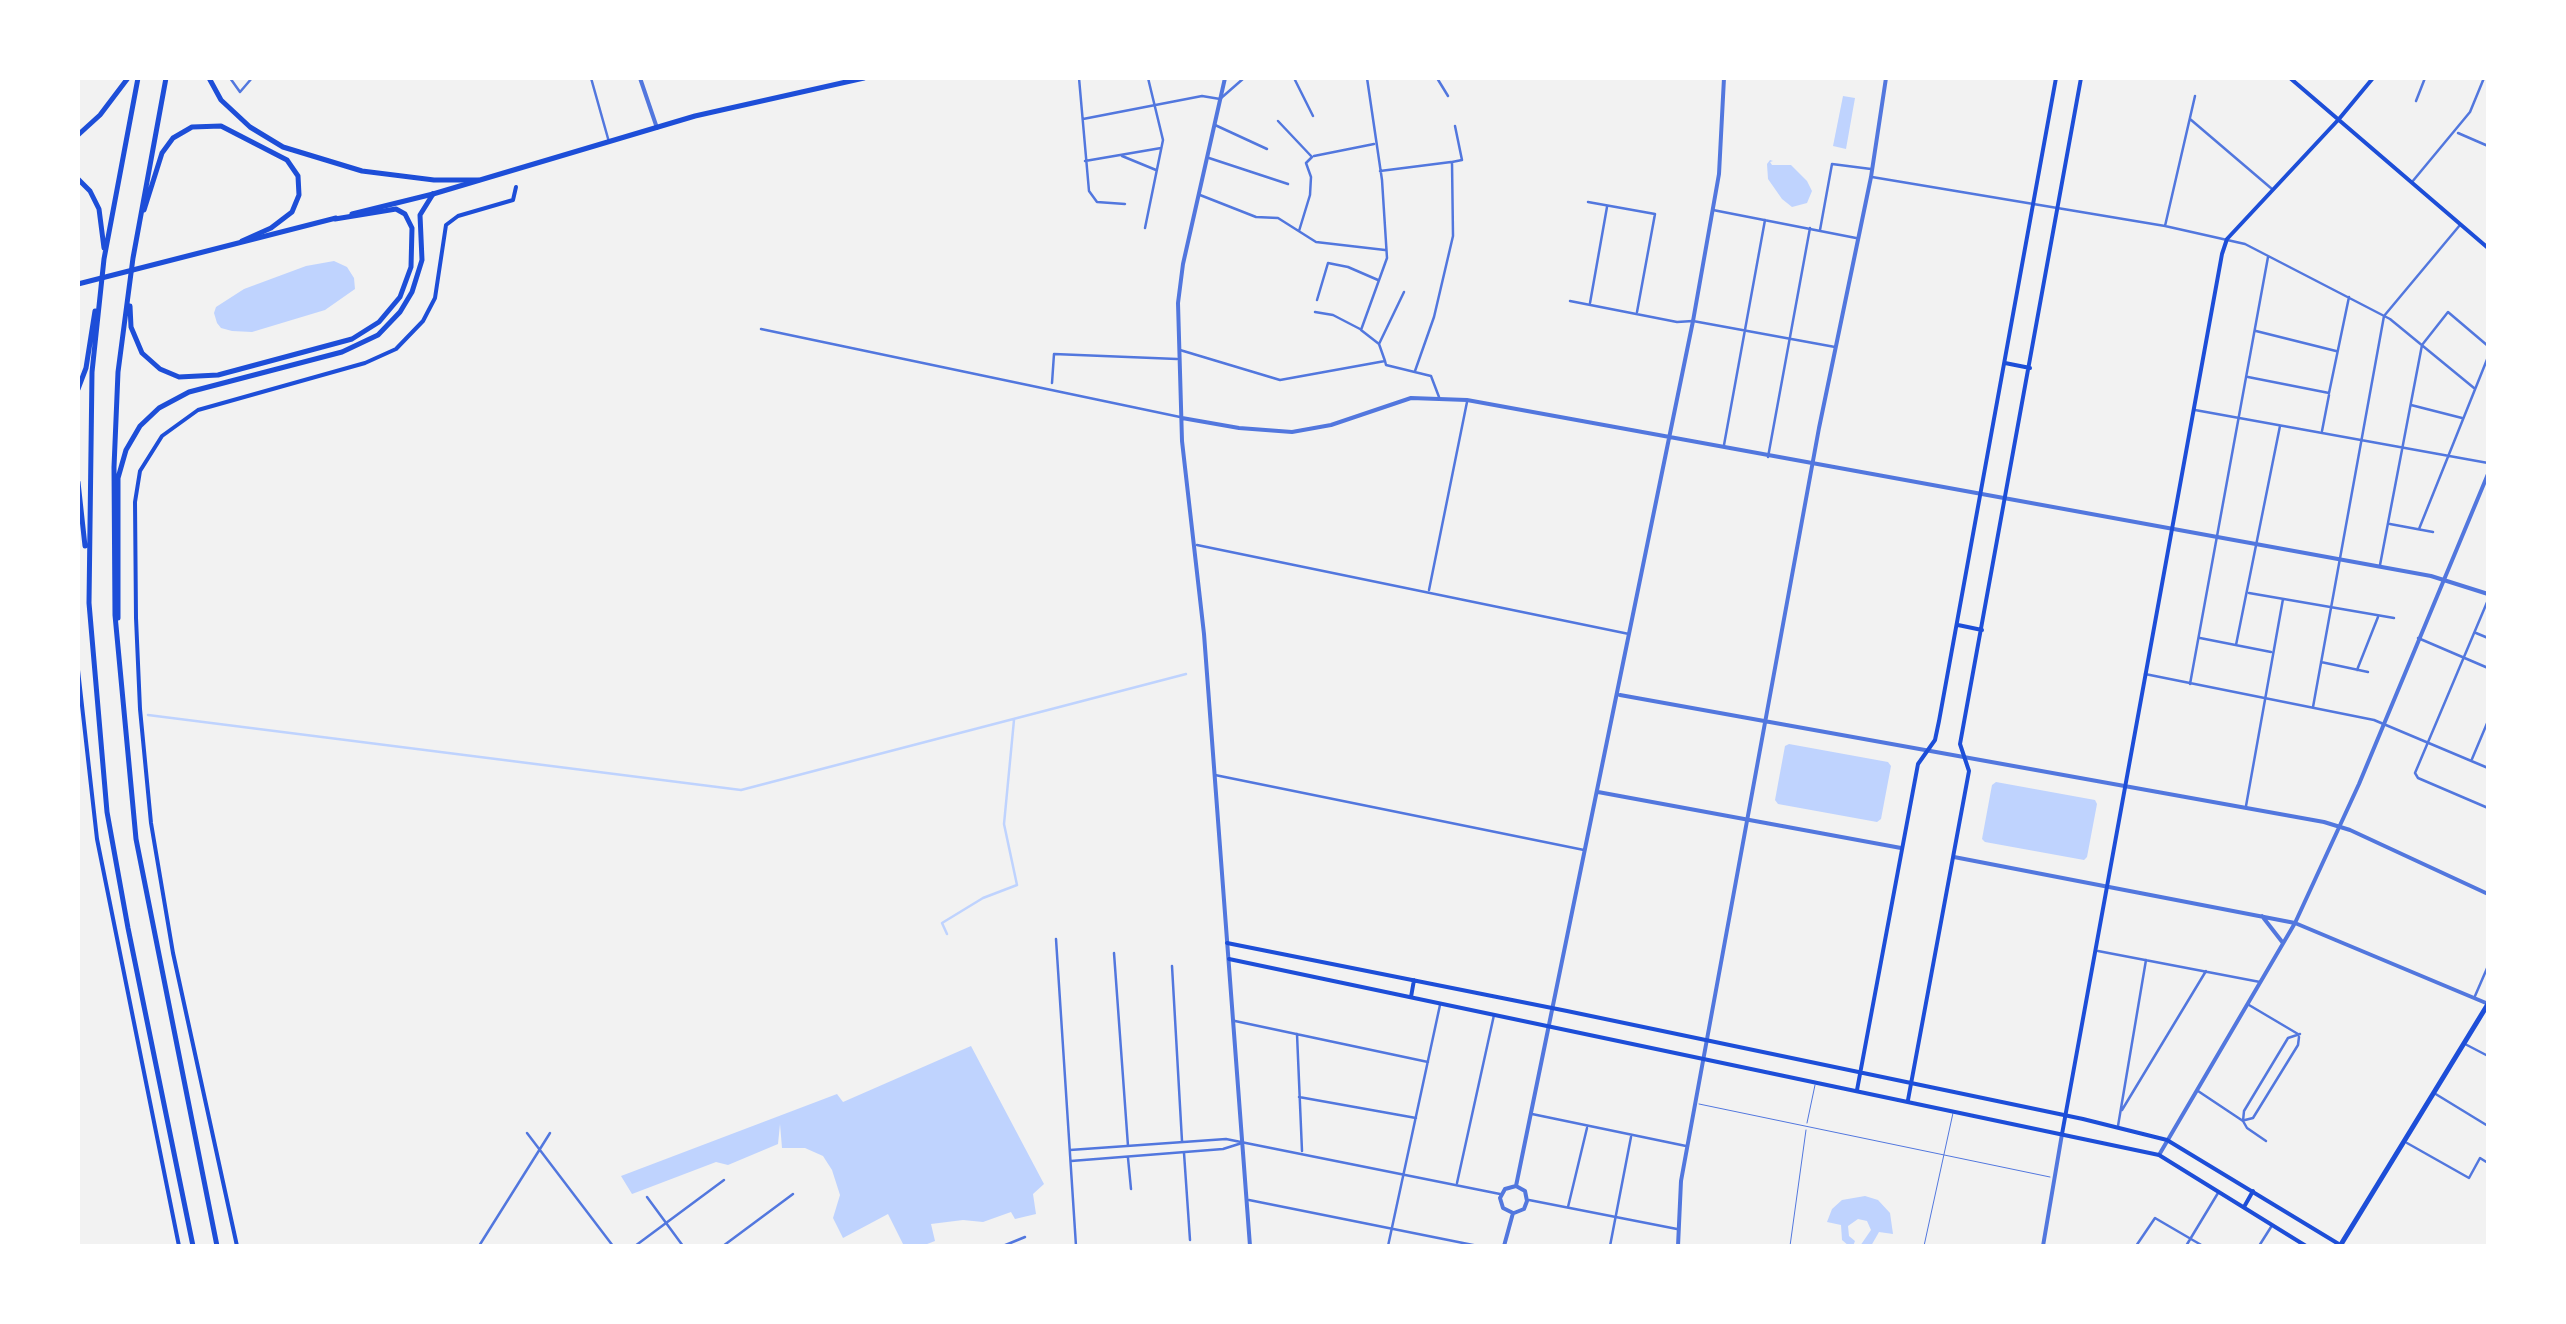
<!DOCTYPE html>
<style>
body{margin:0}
#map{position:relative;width:2566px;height:1324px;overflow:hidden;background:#f2f2f2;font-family:Cabin,sans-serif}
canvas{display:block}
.frame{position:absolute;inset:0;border:80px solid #fff;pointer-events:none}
</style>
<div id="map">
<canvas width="2566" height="1324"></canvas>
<div class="frame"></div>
</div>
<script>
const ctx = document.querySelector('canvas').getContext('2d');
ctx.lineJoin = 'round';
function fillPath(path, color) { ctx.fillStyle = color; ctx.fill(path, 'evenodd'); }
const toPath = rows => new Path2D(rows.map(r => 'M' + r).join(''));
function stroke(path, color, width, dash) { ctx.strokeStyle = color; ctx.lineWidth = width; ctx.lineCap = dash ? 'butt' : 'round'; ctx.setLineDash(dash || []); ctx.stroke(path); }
fillPath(toPath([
 [1843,96,1855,98,1846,149,1833,146],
 [1770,160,1773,161,1770,162,1772,165,1791,165,1807,181,1812,191,1807,203,1792,207,1782,199,1768,179,1767,164],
 [334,261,347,267,354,278,355,289,325,310,252,332,232,331,221,328,217,323,214,313,216,307,244,289,306,266],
 [1789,744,1888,762,1891,766,1881,819,1877,822,1778,804,1775,800,1785,746],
 [1996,782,2095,800,2097,804,2087,857,2084,860,1985,842,1982,839,1992,785],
 [971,1046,1044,1184,1033,1194,1036,1214,1015,1219,1011,1212,983,1222,963,1220,931,1224,935,1241,922,1246,904,1246,888,1214,843,1238,833,1218,840,1195,832,1170,823,1156,805,1148,782,1148,780,1124,778,1144,728,1165,716,1162,632,1194,621,1176,837,1094,843,1102],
 [1865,1196,1878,1200,1890,1213,1893,1234,1879,1232,1871,1246,1860,1246,1871,1230,1867,1221,1858,1219,1848,1226,1849,1236,1855,1241,1853,1246,1849,1246,1842,1240,1841,1225,1827,1222,1832,1209,1842,1200]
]), '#bfd3fe');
stroke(toPath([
 [148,715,741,790,1186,674],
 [947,934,942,923,983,898,1017,885,1004,824,1014,720]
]), '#bfd3fe', 2.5);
stroke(toPath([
 [1699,1104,2050,1177],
 [1807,1123,1815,1085],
 [1790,1246,1806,1130],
 [1924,1246,1953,1113]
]), '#5277de', 1);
stroke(toPath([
 [230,78,240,92,252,78],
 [591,78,609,142],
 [1079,78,1089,191,1097,202,1125,204],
 [1294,78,1313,116],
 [1367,78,1382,180,1387,258,1361,330,1379,344,1385,361],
 [1437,78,1448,96],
 [2416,101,2425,78],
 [1083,119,1202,96,1220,99,1244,78],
 [2190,119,2272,189],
 [1278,121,1312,157,1306,163,1311,177,1310,195,1299,231],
 [1215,125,1267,149],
 [2458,133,2488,146],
 [1122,156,1156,170],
 [1314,156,1374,144],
 [1209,158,1288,184],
 [1085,161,1161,148],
 [1380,171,1451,162],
 [1872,177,2165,226,2245,244,2390,319,2474,388],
 [2412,182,2470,112,2484,78],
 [1200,195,1256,217,1278,218,1316,242,1385,250],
 [1588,202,1655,214,1637,312],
 [1713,210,1856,238],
 [2165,226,2195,96],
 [1145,228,1163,140,1148,78],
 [1820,230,1832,164,1871,169],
 [1317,300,1328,263,1348,267,1378,280],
 [1570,301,1677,322,1693,321,1835,347],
 [1590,303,1607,207],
 [1315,312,1333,315,1360,329],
 [761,329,1180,417],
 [2256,331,2336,351],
 [1379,344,1404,292],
 [1180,350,1280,380,1385,361,1386,365,1431,376,1439,397],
 [1415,371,1434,317,1453,236,1452,162,1462,160,1455,126],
 [2248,377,2329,393,2349,297],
 [1052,383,1054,354,1177,359],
 [2411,405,2462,418],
 [2195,410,2488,463],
 [2322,431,2329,395],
 [1724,445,1765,220],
 [1768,457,1810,228],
 [2390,524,2433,532],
 [2419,529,2488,357],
 [1197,545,1629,634],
 [2380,565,2422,345,2448,312,2488,346],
 [1429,590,1467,402],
 [2249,593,2394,618],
 [2488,600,2415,773,2418,778,2488,808],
 [2476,633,2488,638],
 [2200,638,2271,652],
 [2418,638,2488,668],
 [2236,645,2280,426],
 [2321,662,2368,672],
 [2357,670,2378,617],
 [2145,674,2374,720,2488,768],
 [2190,684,2268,257],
 [2313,707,2384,316,2460,225],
 [2472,759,2488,721],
 [1215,775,1584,850],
 [2246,806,2283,599],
 [1056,939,1076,1246],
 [2098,951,2260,982],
 [1114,953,1128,1146],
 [1172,966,1182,1141],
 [2475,996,2488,966],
 [2249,1005,2298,1034],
 [1235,1021,1428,1062],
 [1297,1034,1302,1151],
 [2465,1044,2488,1056],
 [2198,1091,2243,1121,2247,1128,2266,1141],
 [2434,1093,2488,1126],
 [1299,1097,1416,1118],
 [2122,1110,2206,971],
 [1532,1114,1686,1146],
 [2245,1120,2253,1118,2298,1045,2299,1037],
 [2243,1121,2244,1111,2288,1038,2300,1034],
 [2118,1126,2146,960],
 [527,1133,613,1246],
 [2407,1143,2469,1178,2480,1158,2488,1163],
 [1070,1150,1226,1139,1500,1194],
 [1184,1153,1190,1240],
 [1128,1158,1131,1189],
 [1071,1161,1223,1149,1242,1143],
 [1457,1183,1494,1015],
 [647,1197,683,1246],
 [1249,1200,1478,1246],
 [1529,1200,1677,1229],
 [1568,1207,1587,1128],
 [479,1246,550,1133],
 [635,1246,724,1180],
 [723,1246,793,1194],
 [1003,1246,1025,1237],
 [1388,1246,1440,1005],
 [1610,1246,1631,1137],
 [2136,1246,2155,1218,2203,1246],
 [2186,1246,2218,1193],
 [2259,1246,2271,1227]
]), '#5277de', 2.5);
stroke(toPath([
 [640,78,657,128],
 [1225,78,1183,264,1178,303,1182,441,1204,634,1250,1246],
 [1182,418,1239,428,1292,432,1331,425,1411,398,1467,400,2431,576,2488,594],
 [1620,695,2324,822,2350,830,2488,894],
 [1598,792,1901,848],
 [1954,857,2295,923,2486,1003],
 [2262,916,2283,943],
 [2159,1155,2295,923,2359,784,2488,474],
 [1516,1186,1693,321,1719,174,1724,78],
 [1513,1213,1503,1208,1500,1198,1505,1189,1516,1186],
 [1514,1213,1524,1209,1527,1201,1525,1191,1516,1186],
 [1504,1246,1513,1213],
 [1678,1246,1681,1181,1819,428,1871,177,1886,78],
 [2043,1246,2062,1134]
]), '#5277de', 4);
stroke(toPath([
 [2290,78,2488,248],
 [2005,363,2030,368],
 [1958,625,1982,630],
 [78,670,97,839,179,1246],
 [1227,943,1567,1011,2083,1119,2167,1140,2342,1246],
 [1229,959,2159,1155,2306,1246],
 [1411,997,1414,980],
 [1857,1090,1918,764,1935,740,1939,721,2056,78],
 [1908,1100,1969,771,1960,744,2081,78],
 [2062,1134,2222,254,2227,239,2339,119,2373,78],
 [2244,1207,2253,1191],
 [237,1246,173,953,151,823,140,709,136,618,135,502,140,471,162,436,198,410,365,363,396,349,423,321,435,298,446,225,458,216,513,200,516,187]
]), '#1d4ed8', 4);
stroke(toPath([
 [433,194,695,116,864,78],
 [2340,1246,2488,1004]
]), '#1d4ed8', 5);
stroke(toPath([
 [352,214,433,194],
 [78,284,336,218]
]), '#1d4ed8', 5);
stroke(toPath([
 [138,78,104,259,92,372,89,603,107,812,128,928,193,1246],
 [166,78,133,258,118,372,114,467,115,615,136,839,217,1246],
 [209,78,221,100,250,127,283,147,362,171,434,180,478,180],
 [78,135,100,115,128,78],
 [78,179,90,191,99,209,104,248],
 [144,210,162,153,173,138,192,127,221,126,287,160,298,176,299,195,292,212,271,228,242,241],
 [130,306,131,327,142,353,160,369,179,377,218,375,352,339,379,322,400,297,411,267,412,228,405,214,396,209,335,219],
 [78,389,86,368,95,311],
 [78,482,85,546],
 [118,618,118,478,126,450,140,426,159,408,189,392,342,352,378,335,400,312,412,292,422,260,420,215,433,194]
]), '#1d4ed8', 5);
</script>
